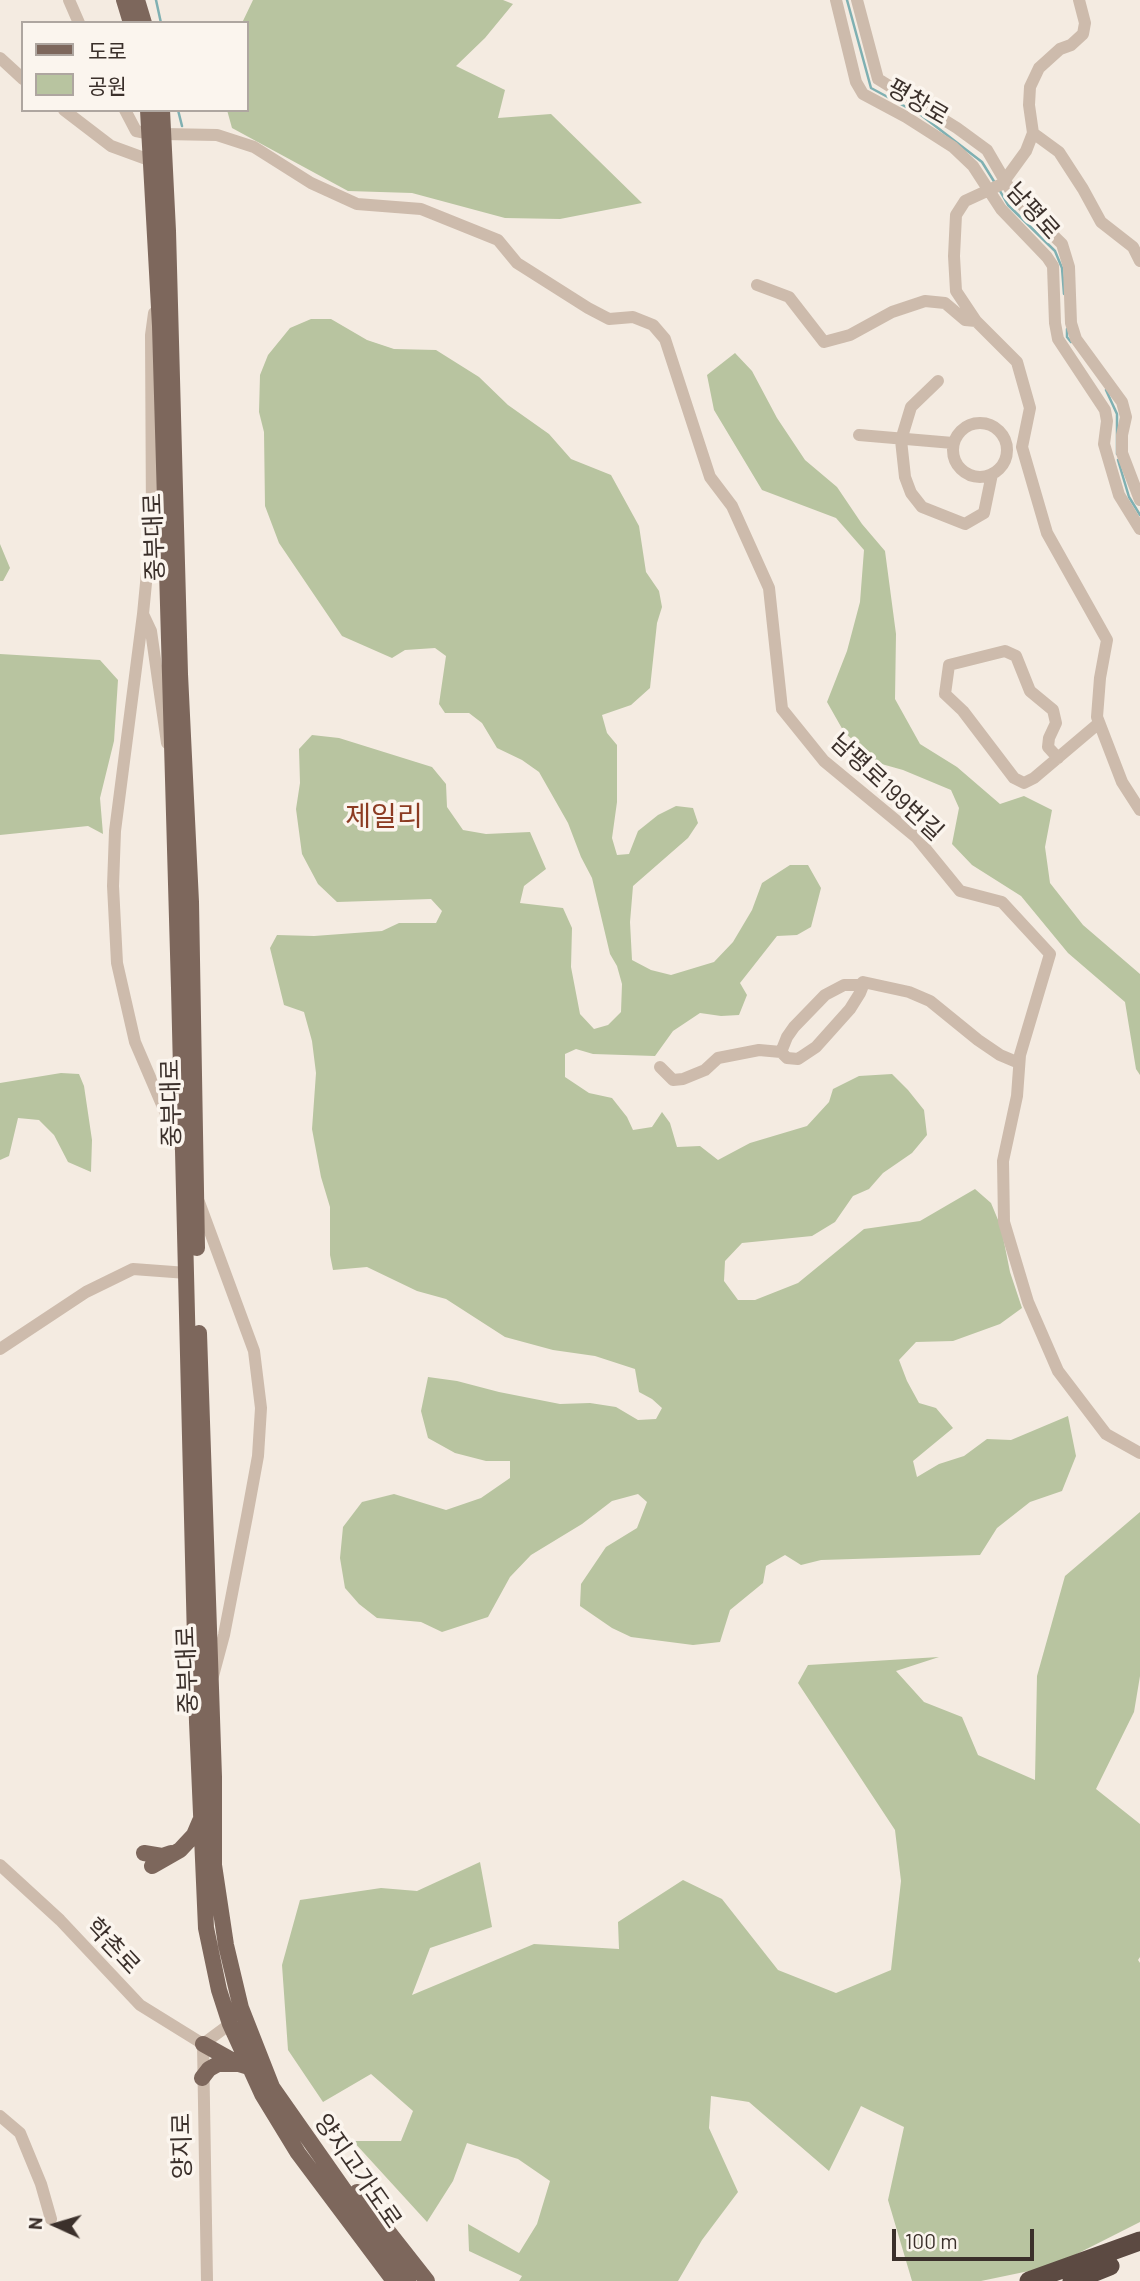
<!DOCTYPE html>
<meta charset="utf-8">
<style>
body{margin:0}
#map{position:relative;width:1140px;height:2281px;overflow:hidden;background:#f4ebe1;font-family:Barlow,"Noto Sans KR",sans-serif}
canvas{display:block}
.legend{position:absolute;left:21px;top:21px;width:228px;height:91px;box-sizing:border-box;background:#fbf5ee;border:2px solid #aea6a0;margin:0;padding:9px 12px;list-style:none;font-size:21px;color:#3b302b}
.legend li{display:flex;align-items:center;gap:14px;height:35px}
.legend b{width:35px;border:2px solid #aea6a0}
.north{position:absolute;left:21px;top:2190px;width:70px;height:70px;-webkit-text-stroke:5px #fbf5ee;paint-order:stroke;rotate:274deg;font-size:19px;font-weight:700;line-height:28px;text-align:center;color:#3b302b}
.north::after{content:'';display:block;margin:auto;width:24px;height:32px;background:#3b302b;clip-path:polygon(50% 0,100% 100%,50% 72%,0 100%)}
.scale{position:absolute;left:892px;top:2229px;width:142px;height:32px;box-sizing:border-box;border:4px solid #3b302b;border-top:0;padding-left:9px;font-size:21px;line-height:24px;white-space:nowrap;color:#3b302b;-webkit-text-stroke:5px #fbf5ee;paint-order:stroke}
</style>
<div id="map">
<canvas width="1140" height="2281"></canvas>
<ul class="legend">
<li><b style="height:9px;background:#7d675c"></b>도로</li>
<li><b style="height:19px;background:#b8c4a0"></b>공원</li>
</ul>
<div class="north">N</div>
<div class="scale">100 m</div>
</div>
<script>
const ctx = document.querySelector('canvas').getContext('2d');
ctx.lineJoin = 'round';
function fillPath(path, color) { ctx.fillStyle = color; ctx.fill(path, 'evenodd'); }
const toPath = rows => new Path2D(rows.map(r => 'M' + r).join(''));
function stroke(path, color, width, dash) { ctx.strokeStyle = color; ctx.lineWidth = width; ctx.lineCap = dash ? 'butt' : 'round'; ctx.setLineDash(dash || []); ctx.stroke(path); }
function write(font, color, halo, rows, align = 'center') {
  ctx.font = font + ' Barlow,"Noto Sans KR",sans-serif'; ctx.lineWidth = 7; ctx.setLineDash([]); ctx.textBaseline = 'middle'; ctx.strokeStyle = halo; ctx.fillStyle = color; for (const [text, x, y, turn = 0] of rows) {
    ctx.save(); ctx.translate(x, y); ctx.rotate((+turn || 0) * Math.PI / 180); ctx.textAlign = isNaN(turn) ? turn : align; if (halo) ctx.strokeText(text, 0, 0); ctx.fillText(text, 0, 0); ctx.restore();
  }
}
fillPath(toPath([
 [253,0,503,0,513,4,485,38,456,66,505,90,498,118,551,114,642,203,560,219,505,218,412,193,348,191,232,128,227,110,247,110,247,23,242,23],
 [311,319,331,319,367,340,394,349,436,350,479,377,508,405,549,434,571,459,611,475,639,526,646,572,659,591,662,607,657,623,650,688,631,705,602,715,607,733,617,745,617,802,612,838,617,855,629,854,638,831,658,815,676,806,693,808,698,823,688,838,633,886,630,922,632,960,651,970,671,975,714,962,733,942,752,910,762,883,790,865,808,865,821,888,811,927,797,935,777,936,740,983,747,995,739,1015,721,1016,700,1013,673,1031,655,1056,593,1054,576,1049,565,1054,565,1077,589,1093,612,1098,627,1117,633,1130,652,1127,662,1112,670,1123,677,1147,700,1146,718,1160,750,1143,807,1126,829,1102,833,1089,859,1076,892,1074,908,1090,924,1110,927,1135,912,1153,883,1173,869,1189,853,1196,835,1222,812,1236,742,1243,725,1261,724,1281,738,1300,755,1300,798,1283,864,1229,920,1221,975,1189,991,1203,1001,1227,1010,1272,1022,1308,1000,1324,953,1341,916,1342,899,1360,907,1381,919,1403,936,1408,953,1428,913,1461,917,1477,939,1464,964,1456,987,1439,1011,1440,1068,1416,1076,1456,1062,1491,1030,1502,997,1528,980,1555,821,1560,801,1565,785,1555,766,1566,763,1583,730,1610,720,1642,693,1645,631,1637,612,1628,580,1606,581,1584,606,1547,637,1528,647,1502,638,1494,612,1501,582,1524,531,1555,510,1577,488,1617,442,1632,421,1622,377,1618,359,1604,345,1588,340,1558,343,1527,362,1502,394,1494,446,1510,481,1498,510,1478,510,1461,486,1461,455,1453,428,1438,421,1411,428,1377,457,1381,499,1392,560,1404,590,1403,616,1407,638,1420,656,1419,662,1408,652,1399,639,1392,635,1369,595,1356,553,1350,505,1337,446,1299,417,1291,367,1267,333,1270,330,1255,330,1207,321,1177,312,1129,316,1073,312,1041,304,1012,284,1005,270,948,277,935,314,936,382,931,399,923,436,923,442,911,431,899,337,902,318,884,302,854,296,809,300,783,299,749,312,735,339,738,432,767,446,784,447,807,463,830,486,834,530,832,546,869,524,886,520,903,563,908,572,928,571,967,580,1014,594,1029,608,1025,621,1012,622,984,617,966,610,954,592,878,581,857,568,823,539,772,522,760,497,748,482,723,469,713,445,713,439,704,446,656,435,648,405,650,392,658,342,636,279,543,265,506,264,432,259,412,260,375,268,355,290,328],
 [735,353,752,371,777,418,805,460,837,487,862,524,885,551,896,634,895,699,920,744,957,767,1000,804,1024,796,1052,810,1045,847,1050,883,1083,925,1140,974,1140,1075,1136,1069,1125,1002,1068,953,1021,896,972,865,952,844,959,808,951,790,903,770,878,763,844,732,827,702,847,651,860,602,864,550,836,518,762,490,714,410,707,375],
 [0,544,10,568,3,581,0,581],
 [0,654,100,660,118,680,114,741,100,798,103,834,88,826,0,835],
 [61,1073,79,1074,84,1086,92,1140,91,1172,68,1162,54,1135,39,1120,18,1118,9,1156,0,1160,0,1083],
 [1140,1512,1140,1676,1134,1712,1096,1789,1140,1824,1140,1957,1138,1960,1140,1963,1140,2222,1053,2266,981,2281,912,2281,888,2200,904,2127,861,2106,829,2171,749,2102,711,2096,709,2128,738,2192,702,2240,678,2281,519,2281,522,2276,469,2251,468,2224,519,2253,537,2224,550,2181,518,2159,467,2143,453,2181,427,2222,353,2141,401,2141,413,2111,371,2074,323,2102,288,2050,282,1965,300,1900,381,1888,417,1891,480,1862,492,1927,430,1948,412,1995,534,1944,619,1949,618,1922,683,1880,722,1899,778,1970,836,1993,891,1970,901,1881,895,1830,798,1683,808,1665,939,1657,896,1671,924,1702,962,1717,978,1755,1035,1780,1037,1676,1065,1576]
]), '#b8c4a0');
stroke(toPath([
 [156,0,161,23],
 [847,0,871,88,921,115,982,162,995,183],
 [178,110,182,126],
 [1000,191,1008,205,1055,251,1062,268,1064,294],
 [1067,329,1067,337,1071,342],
 [1106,390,1117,414,1117,454],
 [1118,460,1129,497,1140,515]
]), '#7fb0b2', 2.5);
stroke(toPath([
 [69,0,79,23],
 [836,0,856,82,863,94,906,117,953,147,973,166,1001,209,1047,257,1053,266,1055,323,1058,339,1105,410,1107,421,1104,444,1119,495,1140,529],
 [857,0,878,79,957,128,987,150,1015,198,1062,244,1069,267,1071,323,1076,339,1122,402,1126,417,1122,435,1122,453,1140,500],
 [0,58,23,79],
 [64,110,111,146,152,161],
 [125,110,136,131,151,134],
 [1033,133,1029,105,1030,87,1039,68,1060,49,1071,45,1083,34,1085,23,1079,0],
 [164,134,217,135,254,147,311,183,357,204,421,209,498,240,517,263,588,308,609,319,633,317,653,325,665,339,710,477,732,506,769,588,782,709,824,761,916,837,960,891,1002,902,1050,954,1020,1055,1017,1096,1003,1161,1004,1222,1028,1302,1058,1371,1106,1434,1140,1453],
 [1140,261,1133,247,1101,222,1083,189,1059,152,1033,133,1026,151,1002,184,965,201,956,215,954,256,956,291,976,321,1017,362,1030,408,1022,447,1047,533,1107,640,1100,678,1097,717,1122,782,1140,810],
 [757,285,789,297,824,342,850,335,892,312,925,301,945,303,965,320,976,321],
 [154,313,151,335,152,521,143,614,115,831,113,886,117,963,135,1042,181,1149],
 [938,381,911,407,901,440,905,477,911,493,922,507,965,524,984,513,992,474],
 '953 450a27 27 0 1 1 54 0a27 27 0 1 1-54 0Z',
 [859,435,953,443],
 [143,614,151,631,167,743],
 [1058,758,1048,747,1049,738,1056,723,1053,710,1030,691,1016,656,1005,651,949,665,945,694,963,711,1014,778,1024,783,1034,778,1099,723],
 [860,985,862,988,860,993,850,1009,816,1047,798,1059,787,1058,781,1052,787,1037,794,1027,825,995,844,985,860,985,863,982,909,992,930,1001,978,1040,1000,1055,1019,1063],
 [660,1067,673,1080,683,1079,705,1070,718,1058,759,1050,781,1052],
 [199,1202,254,1351,261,1408,258,1456,247,1516,224,1635,213,1676],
 [0,1349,86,1292,133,1269,187,1273],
 [0,1865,60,1920,140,2005,203,2044],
 [203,2044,207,2281],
 [203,2044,230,2024],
 [0,2116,20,2133,41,2184,51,2219]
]), '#cdbbac', 12);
stroke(toPath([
 [124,0,131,23],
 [137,0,144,23],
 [148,110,160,326,179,988,197,1722,206,1928,219,1990,230,2024,262,2094,298,2153,394,2281],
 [162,110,168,231,180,674,191,902,197,1248],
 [199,1333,214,1777,214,1865,226,1945,241,2008,272,2087,408,2281],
 [144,1853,162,1856,171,1853],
 [152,1866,180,1850,194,1835,200,1821],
 [203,2044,237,2063],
 [202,2078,209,2069,218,2064,239,2064,249,2067],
 [357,2192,427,2281]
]), '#7d675c', 16);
stroke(toPath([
 [1029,2281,1140,2241],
 [1072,2281,1110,2266]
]), '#5c4a42', 19);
write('24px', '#3b302b', '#fbf5ee', [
 ["평창로",918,102,30],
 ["남평로",1033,211,48],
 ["중부대로",154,537,-92],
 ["남평로199번길",887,787,43],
 ["중부대로",171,1103,-91],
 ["중부대로",187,1670,-92],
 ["학촌로",113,1946,47],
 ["양지로",182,2146,-91],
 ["양지고가도로",358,2171,55]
]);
write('28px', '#8c3b22', '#fbf5ee', [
 ["제일리",384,817]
]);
</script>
